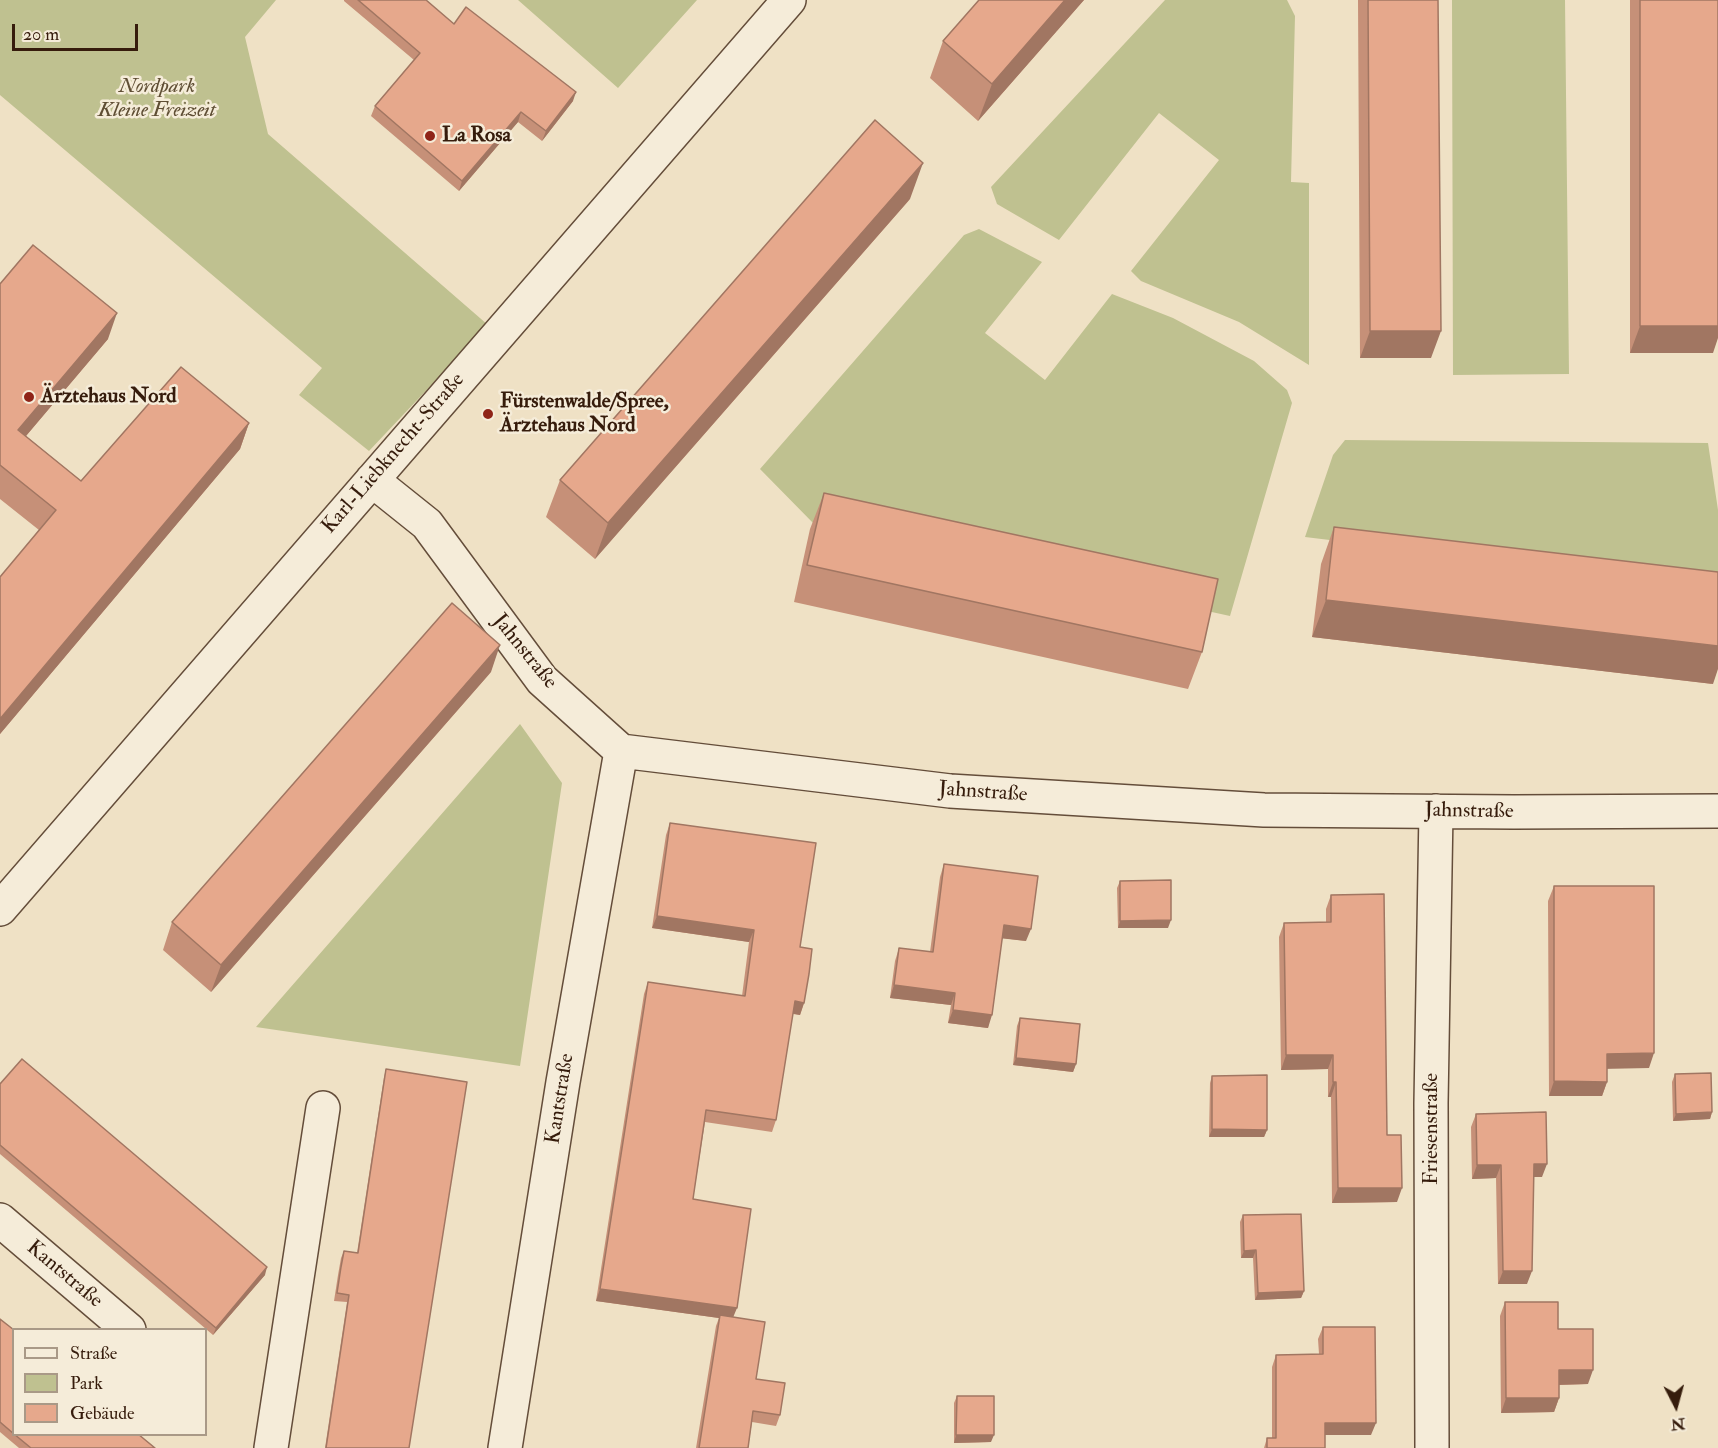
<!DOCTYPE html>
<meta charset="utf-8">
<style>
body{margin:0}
#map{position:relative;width:1718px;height:1448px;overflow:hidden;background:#efe1c5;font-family:"IM FELL Double Pica",serif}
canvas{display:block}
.legend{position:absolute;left:12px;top:1328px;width:195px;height:108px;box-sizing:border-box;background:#f5ecd9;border:2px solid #a99987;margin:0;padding:8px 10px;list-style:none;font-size:18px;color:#361c0c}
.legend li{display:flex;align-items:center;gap:12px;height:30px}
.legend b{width:30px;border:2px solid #a99987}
.north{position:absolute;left:1646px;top:1376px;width:60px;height:60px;-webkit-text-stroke:4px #f5ecd9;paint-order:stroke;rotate:174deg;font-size:16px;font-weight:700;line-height:24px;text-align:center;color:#361c0c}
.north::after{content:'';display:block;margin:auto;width:21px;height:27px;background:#361c0c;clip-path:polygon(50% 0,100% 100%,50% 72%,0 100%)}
.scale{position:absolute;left:12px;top:24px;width:126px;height:27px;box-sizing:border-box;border:3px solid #361c0c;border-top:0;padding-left:8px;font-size:18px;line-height:21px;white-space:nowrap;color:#361c0c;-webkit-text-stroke:4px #f5ecd9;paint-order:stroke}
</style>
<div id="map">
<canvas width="1718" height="1448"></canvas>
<ul class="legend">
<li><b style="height:8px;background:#f5ecd9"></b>Straße</li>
<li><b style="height:16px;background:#bfc190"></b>Park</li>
<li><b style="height:16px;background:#e6a88c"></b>Gebäude</li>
</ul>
<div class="north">N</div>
<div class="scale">20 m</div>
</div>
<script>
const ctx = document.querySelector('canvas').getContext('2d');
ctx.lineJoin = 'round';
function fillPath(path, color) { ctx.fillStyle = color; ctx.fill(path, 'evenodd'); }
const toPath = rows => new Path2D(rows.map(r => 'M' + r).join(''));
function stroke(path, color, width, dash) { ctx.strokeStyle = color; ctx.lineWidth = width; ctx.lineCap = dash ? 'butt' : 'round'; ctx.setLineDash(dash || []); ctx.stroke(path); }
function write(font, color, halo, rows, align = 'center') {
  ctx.font = font + ' "IM FELL Double Pica",serif'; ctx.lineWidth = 5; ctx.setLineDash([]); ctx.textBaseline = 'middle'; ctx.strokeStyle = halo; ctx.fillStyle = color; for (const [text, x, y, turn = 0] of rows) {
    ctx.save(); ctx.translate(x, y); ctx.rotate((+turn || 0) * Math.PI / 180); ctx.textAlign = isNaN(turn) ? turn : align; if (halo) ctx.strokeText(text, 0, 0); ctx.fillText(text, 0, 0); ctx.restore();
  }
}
fillPath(toPath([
 [0,0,276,0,245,37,268,134,488,325,369,451,299,395,322,368,0,95],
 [518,0,697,0,618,88],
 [1165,0,1287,0,1295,16,1291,182,1309,183,1309,365,1239,322,1141,281,1131,271,1219,160,1159,113,1059,240,997,204,991,187],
 [1452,0,1565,0,1569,374,1453,375],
 [979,229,1042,262,985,333,1045,380,1112,294,1173,318,1254,361,1287,390,1292,403,1230,616,815,525,760,469,964,235],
 [1345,440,1708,443,1718,510,1718,587,1305,537,1333,455],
 [520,724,562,783,520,1066,256,1027]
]), '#bfc190');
const minor = toPath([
 [372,480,427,524,542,680,621,751,950,791,1264,810,1514,812,1718,811],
 [0,909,789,0],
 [0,1220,129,1330],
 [271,1448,323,1108],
 [505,1448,563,1082,621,751],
 [1432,1448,1431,1103,1436,811]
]);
stroke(minor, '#644d3a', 36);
stroke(minor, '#f5ecd9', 33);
fillPath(toPath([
 [344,0,426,0,454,24,573,101,542,141,518,122,459,191,371,116,375,106,414,60,344,1],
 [979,0,1084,0,978,121,930,78,943,41],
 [1358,0,1438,0,1431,358,1360,358],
 [1630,0,1718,0,1713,353,1630,353],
 [910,199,595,559,546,517,560,480],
 [0,284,108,339,26,436,81,481,249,423,240,449,0,734,0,577,39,530,0,499],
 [824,493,1202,652,1188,689,794,602,810,529],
 [1334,527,1713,684,1312,637,1321,564],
 [491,672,211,992,163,950,172,922],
 [670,823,800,947,804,1003,800,1015,793,1014,776,1120,772,1132,705,1122,693,1199,733,1317,756,1379,780,1415,776,1426,752,1422,748,1448,696,1448,716,1326,719,1318,596,1301,644,994,648,982,742,996,749,942,652,928,666,835],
 [944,864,1026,941,1002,938,988,1028,948,1023,951,1005,890,998,895,961,899,948,930,952,940,877],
 [1120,881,1168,928,1118,928,1117,888],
 [1554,886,1649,1068,1607,1068,1607,1082,1602,1096,1549,1096,1548,901],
 [1331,895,1387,1135,1397,1202,1332,1203,1331,1097,1328,1097,1328,1069,1281,1070,1279,937,1284,923,1326,922,1326,909],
 [1020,1018,1076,1064,1073,1072,1013,1065,1017,1026],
 [386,1069,409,1448,325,1448,347,1302,334,1301,338,1275,341,1258,344,1251,357,1253,384,1077],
 [1675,1074,1712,1112,1710,1119,1673,1121,1672,1082],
 [1212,1076,1267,1130,1264,1137,1209,1137,1210,1083],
 [0,1084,265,1275,213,1335,0,1154],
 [1476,1114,1542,1177,1533,1177,1527,1284,1498,1284,1496,1178,1472,1179,1471,1127],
 [1243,1215,1304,1291,1301,1298,1255,1300,1253,1258,1241,1258,1240,1222],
 [1505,1302,1558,1329,1588,1384,1559,1385,1559,1398,1554,1412,1501,1413,1500,1316],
 [0,1319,14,1330,14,1434,138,1434,155,1448,19,1448,0,1432],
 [1323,1327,1371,1435,1325,1435,1325,1448,1264,1448,1267,1438,1272,1438,1272,1367,1276,1355,1319,1354,1318,1339],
 [957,1396,991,1442,954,1443,954,1403]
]), '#c69078');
fillPath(toPath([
 [1065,0,1084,0,978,121,992,84],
 [576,92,573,101,542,141,546,131],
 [521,112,518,122,459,191,462,181],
 [923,163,910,199,595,559,608,523],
 [117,313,108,339,9,456,18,430],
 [1640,326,1718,326,1718,338,1713,353,1630,353],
 [1370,331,1441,331,1431,358,1360,358],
 [249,423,240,449,0,734,0,719],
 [1326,600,1718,646,1718,669,1713,684,1312,637],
 [500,645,491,672,211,992,221,965],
 [657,916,754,930,749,942,652,928],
 [1171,920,1168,928,1118,928,1120,921],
 [1004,925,1031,929,1026,941,999,938],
 [894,985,955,993,951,1005,890,998],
 [795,1001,804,1003,800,1015,790,1013],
 [953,1010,992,1015,988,1028,948,1023],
 [1654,1053,1649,1068,1601,1069,1607,1054],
 [1286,1055,1333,1055,1328,1069,1281,1070],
 [1016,1058,1076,1064,1073,1072,1013,1065],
 [1554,1081,1607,1082,1602,1096,1549,1096],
 [1333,1082,1336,1082,1331,1097,1328,1097],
 [1712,1112,1710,1119,1673,1121,1676,1114],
 [1212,1129,1267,1130,1264,1137,1209,1137],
 [1534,1164,1547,1164,1542,1177,1529,1177],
 [1477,1165,1501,1165,1496,1178,1472,1179],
 [1338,1188,1402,1188,1397,1202,1332,1203],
 [1256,1250,1253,1258,1241,1258,1244,1251],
 [267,1267,265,1275,213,1335,216,1328],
 [1503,1271,1532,1271,1527,1284,1498,1284],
 [600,1289,737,1308,732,1320,720,1315,719,1318,596,1301],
 [1304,1291,1301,1298,1255,1300,1258,1293],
 [1559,1370,1593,1370,1588,1384,1553,1385],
 [1506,1398,1559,1398,1554,1412,1501,1413],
 [1325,1423,1376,1423,1371,1435,1320,1435],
 [956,1435,994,1435,991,1442,954,1443]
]), '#a17662');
const building = toPath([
 [358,0,426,0,454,24,466,7,576,92,546,131,521,112,462,181,375,106,420,53,358,0],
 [979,0,1065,0,992,84,943,41,979,0],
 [1368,0,1438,0,1441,331,1370,331,1368,0],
 [1640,0,1718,0,1718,326,1640,326,1640,0],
 [875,120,923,163,608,523,560,480,875,120],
 [33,245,117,313,18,430,81,481,181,367,249,423,0,719,0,577,56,510,0,465,0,284,33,245],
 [824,493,1218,579,1202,652,807,565,824,493],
 [1334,527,1718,572,1718,646,1326,600,1334,527],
 [452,603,500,645,221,965,172,922,452,603],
 [670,823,816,843,800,947,812,949,809,974,804,1003,795,1001,776,1120,706,1110,693,1199,751,1209,737,1308,600,1289,648,982,745,996,754,930,657,916,670,823],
 [944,864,1038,876,1031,929,1004,925,992,1015,953,1010,955,993,894,985,899,948,933,952,944,864],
 [1171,880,1171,920,1120,921,1120,881,1171,880],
 [1554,886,1654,886,1654,1053,1607,1054,1607,1082,1554,1081,1554,886],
 [1384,894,1387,1135,1401,1135,1402,1188,1338,1188,1336,1082,1333,1082,1333,1055,1286,1055,1284,923,1331,922,1331,895,1384,894],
 [1020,1018,1080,1024,1076,1064,1016,1058,1020,1018],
 [22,1059,267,1267,216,1328,0,1145,0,1084,22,1059],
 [386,1069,467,1082,409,1448,326,1448,349,1295,337,1293,341,1267,344,1251,358,1253,386,1069],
 [1711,1073,1712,1112,1676,1114,1675,1074,1711,1073],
 [1267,1075,1267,1130,1212,1129,1212,1076,1267,1075],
 [1546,1112,1547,1164,1534,1164,1532,1271,1503,1271,1501,1165,1477,1165,1476,1114,1546,1112],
 [1301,1214,1304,1291,1258,1293,1256,1250,1244,1251,1243,1215,1301,1214],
 [1505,1302,1558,1302,1558,1329,1593,1329,1593,1370,1559,1370,1559,1398,1506,1398,1505,1302],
 [720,1315,765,1322,756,1379,785,1383,780,1415,753,1411,748,1448,699,1448,720,1315],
 [0,1319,14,1330,14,1434,0,1422,0,1319],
 [1323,1327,1375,1327,1376,1423,1325,1423,1325,1448,1267,1448,1267,1438,1276,1438,1276,1355,1323,1354,1323,1327],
 [957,1396,994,1396,994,1435,956,1435,957,1396],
 [14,1434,138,1434,155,1448,31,1448,14,1434]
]);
fillPath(building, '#e6a88c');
stroke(building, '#a17662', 1.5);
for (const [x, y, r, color] of [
 [430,136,6,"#8f2418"],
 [29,397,6,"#8f2418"],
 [488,414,6,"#8f2418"]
]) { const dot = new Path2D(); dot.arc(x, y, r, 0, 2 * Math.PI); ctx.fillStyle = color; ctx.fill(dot); stroke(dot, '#f5ecd9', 2); }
write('italic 21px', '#5f4e34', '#f5ecd9', [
 ["Nordpark",157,87],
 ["Kleine Freizeit",157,111]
]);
write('bold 21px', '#361c0c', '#f5ecd9', [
 ["La Rosa",442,136],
 ["Ärztehaus Nord",41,397],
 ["Fürstenwalde/Spree,",500,402],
 ["Ärztehaus Nord",500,426]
], 'left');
write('21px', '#361c0c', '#f5ecd9', [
 ["Karl-Liebknecht-Straße",394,454,-49],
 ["Jahnstraße",524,652,51],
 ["Jahnstraße",983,793,4],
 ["Jahnstraße",1469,812,1],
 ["Kantstraße",561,1099,-81],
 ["Friesenstraße",1432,1129,-90],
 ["Kantstraße",64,1275,40]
]);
</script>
